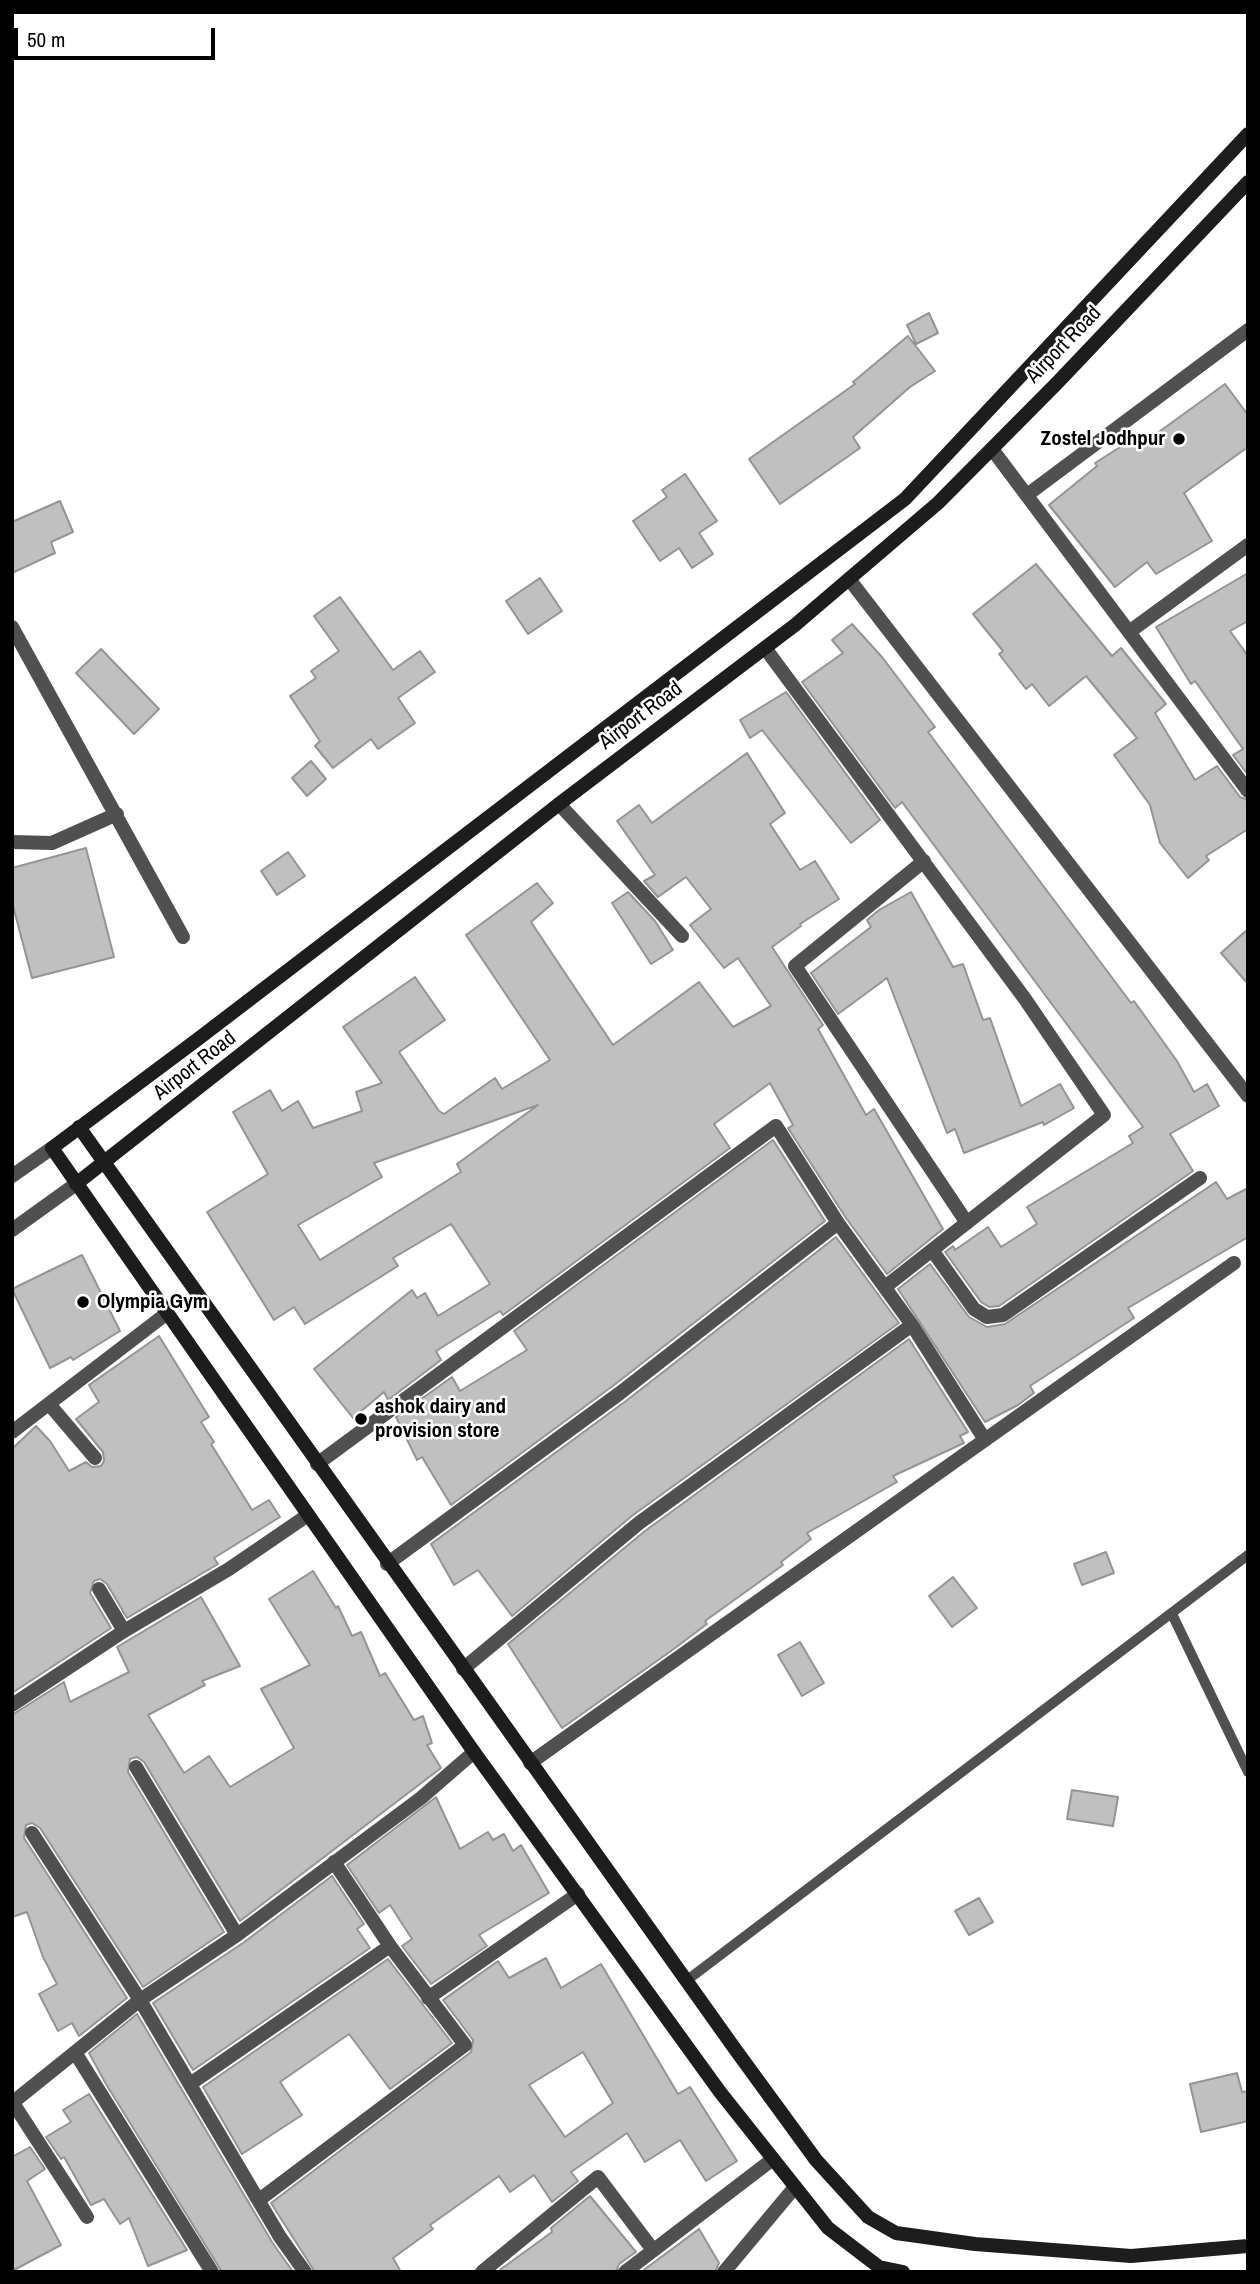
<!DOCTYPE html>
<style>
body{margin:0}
#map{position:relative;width:1260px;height:2284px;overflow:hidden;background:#fff;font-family:"Archivo Narrow",sans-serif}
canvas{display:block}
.frame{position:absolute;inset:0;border:14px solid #000;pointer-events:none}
.scale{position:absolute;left:14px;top:28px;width:201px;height:32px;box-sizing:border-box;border:4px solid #000;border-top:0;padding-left:9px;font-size:21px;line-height:24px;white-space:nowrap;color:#000;-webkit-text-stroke:5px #fff;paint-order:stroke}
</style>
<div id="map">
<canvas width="1260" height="2284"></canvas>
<div class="frame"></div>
<div class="scale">50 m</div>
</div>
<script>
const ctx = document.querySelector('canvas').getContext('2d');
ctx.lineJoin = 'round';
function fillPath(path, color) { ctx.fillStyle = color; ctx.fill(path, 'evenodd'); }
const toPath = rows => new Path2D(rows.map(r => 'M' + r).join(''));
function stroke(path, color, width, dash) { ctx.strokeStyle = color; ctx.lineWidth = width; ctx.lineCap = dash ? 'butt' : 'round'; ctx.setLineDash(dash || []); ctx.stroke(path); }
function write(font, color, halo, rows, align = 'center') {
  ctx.font = font + ' "Archivo Narrow",sans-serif'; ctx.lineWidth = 5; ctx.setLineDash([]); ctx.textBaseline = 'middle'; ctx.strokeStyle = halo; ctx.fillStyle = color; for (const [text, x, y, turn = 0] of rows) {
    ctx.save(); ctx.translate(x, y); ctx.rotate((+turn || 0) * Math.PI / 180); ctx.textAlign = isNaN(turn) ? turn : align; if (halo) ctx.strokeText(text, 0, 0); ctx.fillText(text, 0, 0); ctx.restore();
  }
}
const building = toPath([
 [929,313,938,333,916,344,907,325,929,313],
 [908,336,935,371,910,387,853,437,860,448,780,504,749,459,855,384,853,382,908,336],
 [1225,384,1248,415,1248,447,1184,493,1212,541,1156,574,1147,562,1115,587,1049,505,1097,466,1095,463,1136,437,1141,445,1225,384],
 [685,474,717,521,699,533,713,554,692,568,679,548,660,561,633,521,667,497,662,490,685,474],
 [60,501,73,532,51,542,55,553,12,573,12,522,60,501],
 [1036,564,1112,656,1121,648,1166,704,1155,713,1195,780,1217,766,1240,797,1248,800,1248,829,1206,856,1209,860,1188,878,1160,843,1150,805,1114,755,1137,738,1086,676,1049,706,1032,684,1026,689,999,654,1003,651,973,614,1036,564],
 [1248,573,1248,621,1230,631,1248,656,1248,775,1233,755,1243,749,1195,681,1191,684,1156,627,1248,573],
 [540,578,562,611,528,634,506,601,540,578],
 [340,597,393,670,420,651,435,672,398,698,415,723,378,749,371,739,333,768,315,746,320,741,290,696,316,678,311,671,339,651,314,616,340,597],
 [852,624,882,657,935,727,928,732,1131,1003,1134,1001,1177,1061,1194,1092,1207,1084,1219,1106,1170,1134,1193,1171,999,1306,989,1307,981,1302,945,1252,953,1246,955,1250,988,1227,1001,1247,1037,1224,1027,1207,1133,1143,1129,1136,1143,1127,902,802,895,808,802,682,843,653,832,640,852,624],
 [101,649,159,709,134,734,76,673,101,649],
 [786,692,880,820,851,843,762,730,750,738,740,720,786,692],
 [747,753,785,813,770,824,800,870,815,861,839,899,800,924,801,926,772,947,823,1025,818,1029,866,1115,874,1109,943,1229,887,1274,846,1218,788,1128,793,1125,770,1083,714,1124,730,1148,503,1315,500,1311,436,1351,441,1360,388,1400,384,1392,353,1418,314,1369,412,1290,417,1298,425,1293,438,1316,490,1284,451,1224,393,1258,398,1266,305,1324,294,1307,274,1320,207,1212,268,1174,233,1112,270,1090,282,1111,298,1101,313,1128,362,1111,356,1092,382,1083,343,1027,415,977,445,1020,399,1052,439,1111,444,1114,495,1078,502,1089,550,1060,466,935,537,883,553,903,531,922,613,1045,699,982,733,1027,771,1006,738,958,724,968,690,925,711,909,686,877,658,897,644,881,655,875,617,821,639,805,652,823,747,753],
 [538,1105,457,1164,461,1172,320,1260,298,1225,382,1177,374,1163,538,1105],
 [311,761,326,779,307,796,292,778,311,761],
 [86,848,114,957,32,978,12,902,12,868,86,848],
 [288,852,305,876,277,895,261,871,288,852],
 [628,892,655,921,673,950,651,964,612,903,628,892],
 [911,892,953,967,963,964,983,1020,990,1018,1021,1106,1060,1084,1074,1108,1044,1125,1043,1122,964,1153,955,1129,947,1133,887,978,838,1014,811,973,871,927,867,920,879,910,911,892],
 [1248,929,1248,984,1221,953,1248,929],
 [773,1140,825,1221,614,1385,451,1505,422,1457,417,1460,396,1417,452,1377,460,1391,527,1350,514,1331,773,1140],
 [1216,1182,1227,1199,1248,1188,1248,1237,1128,1308,1134,1318,1030,1386,1034,1393,1018,1405,985,1422,898,1289,930,1264,969,1317,987,1327,1005,1324,1216,1182],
 [836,1237,899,1323,633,1515,512,1616,478,1570,454,1585,431,1544,626,1401,836,1237],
 [82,1255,120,1331,73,1360,71,1357,50,1368,12,1289,82,1255],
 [159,1336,209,1417,201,1422,214,1442,211,1444,252,1510,269,1500,280,1517,214,1558,218,1564,127,1618,107,1584,100,1579,94,1581,90,1593,111,1628,12,1693,12,1449,36,1426,50,1441,69,1471,86,1462,92,1467,101,1466,104,1461,103,1452,76,1419,99,1402,89,1385,159,1336],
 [909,1339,968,1432,960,1436,964,1443,893,1476,897,1482,807,1533,811,1539,781,1562,783,1565,705,1621,707,1624,671,1651,562,1728,508,1644,645,1531,909,1339],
 [1106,1552,1114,1573,1082,1585,1074,1564,1106,1552],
 [313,1571,336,1608,338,1606,352,1636,361,1632,380,1676,385,1673,414,1720,423,1716,432,1743,427,1745,441,1768,240,1921,144,1762,137,1757,130,1759,128,1772,224,1932,143,1987,40,1828,32,1823,26,1825,24,1838,127,1998,79,2036,72,2023,58,2031,39,1994,57,1984,43,1957,27,1912,12,1917,12,1715,64,1682,70,1702,129,1672,117,1647,201,1597,240,1666,202,1681,205,1685,148,1715,184,1773,209,1756,230,1787,294,1748,261,1689,310,1665,269,1599,313,1571],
 [953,1577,977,1608,952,1627,929,1596,953,1577],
 [800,1642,824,1683,802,1696,778,1655,800,1642],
 [1072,1790,1118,1797,1113,1826,1067,1819,1072,1790],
 [436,1797,460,1849,488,1832,493,1840,504,1834,513,1851,521,1845,549,1893,479,1935,487,1946,431,1984,402,1946,412,1939,390,1905,379,1913,347,1865,436,1797],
 [332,1876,364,1924,357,1929,370,1948,193,2070,153,2003,243,1943,332,1876],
 [979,1898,993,1922,969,1935,955,1911,979,1898],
 [546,1958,561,1988,601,1964,678,2094,690,2087,737,2161,706,2181,680,2140,645,2162,627,2133,571,2172,578,2181,552,2202,534,2175,510,2192,499,2176,430,2225,433,2229,393,2258,401,2272,315,2272,271,2203,471,2052,473,2040,443,2000,498,1961,509,1978,546,1958],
 [583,2052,613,2103,565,2137,529,2085,583,2052],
 [388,1959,452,2043,390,2089,349,2034,280,2082,302,2115,242,2154,203,2087,388,1959],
 [137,2014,272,2242,293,2272,222,2272,106,2084,89,2053,137,2014],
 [1237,2073,1242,2092,1248,2091,1248,2121,1201,2132,1190,2084,1237,2073],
 [89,2094,187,2250,148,2266,129,2218,120,2224,104,2199,91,2205,64,2157,61,2159,46,2137,71,2122,63,2110,89,2094],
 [30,2147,45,2169,27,2181,61,2245,12,2271,12,2153,14,2156,30,2147],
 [590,2196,636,2252,619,2264,616,2272,497,2272,552,2232,551,2228,590,2196],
 [699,2229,719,2263,715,2272,641,2272,699,2229]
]);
fillPath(building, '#c0c0c0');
stroke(building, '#949494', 2);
stroke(toPath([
 [1172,1614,1248,1772],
 [686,1981,1248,1555]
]), '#505050', 10);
stroke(toPath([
 [992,449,1248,791],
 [1027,495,1248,330],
 [849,579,1248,1096],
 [12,627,183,937],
 [1129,632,1248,545],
 [765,648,1025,999,1104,1115,885,1287],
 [559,804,682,936],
 [12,842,52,843,117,814],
 [924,861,795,966,967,1223],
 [932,1250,974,1309,987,1317,1003,1315,1200,1178],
 [49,1404,95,1458],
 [12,1432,166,1314],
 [317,1464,776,1126,838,1223,912,1325,985,1440],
 [387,1564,620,1393,838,1223],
 [99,1589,124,1631],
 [463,1669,639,1523,912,1325],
 [12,1705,124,1631,229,1569,308,1515],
 [530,1763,1234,1263],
 [136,1767,237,1935],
 [32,1833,140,2000,280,2237,305,2272],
 [428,1998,578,1894],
 [76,2054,212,2272],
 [190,2084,390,1946],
 [12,2103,140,2000,237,1935,421,1798,474,1752],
 [13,2103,87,2217],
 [259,2200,465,2045,390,1946,334,1862],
 [482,2272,598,2177,653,2250],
 [625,2272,773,2159],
 [724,2272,795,2187]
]), '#505050', 14);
stroke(toPath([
 [12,1176,52,1148],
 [12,1230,76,1184]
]), '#505050', 14);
stroke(toPath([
 [79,1127,735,2049,816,2160,868,2217,896,2233,975,2244,1131,2256,1248,2246],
 [76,1184,559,804,795,625,938,503,1058,382,1248,182],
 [903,2272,879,2267,828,2228,720,2092,474,1752,52,1148,198,1039,905,499,1248,134]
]), '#1d1d1d', 14);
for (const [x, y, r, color] of [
 [1179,439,7,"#000"],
 [83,1302,7,"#000"],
 [361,1419,7,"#000"]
]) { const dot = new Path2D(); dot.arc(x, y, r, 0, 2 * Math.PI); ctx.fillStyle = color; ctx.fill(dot); stroke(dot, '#fff', 2.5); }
write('21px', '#000', '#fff', [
 ["Airport Road",1064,345,-46],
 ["Airport Road",641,716,-37],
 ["Airport Road",195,1066,-38]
]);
write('bold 21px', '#000', '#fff', [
 ["Zostel Jodhpur",1165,439,"right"],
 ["Olympia Gym",97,1302],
 ["ashok dairy and",375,1407],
 ["provision store",375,1431]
], 'left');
</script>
